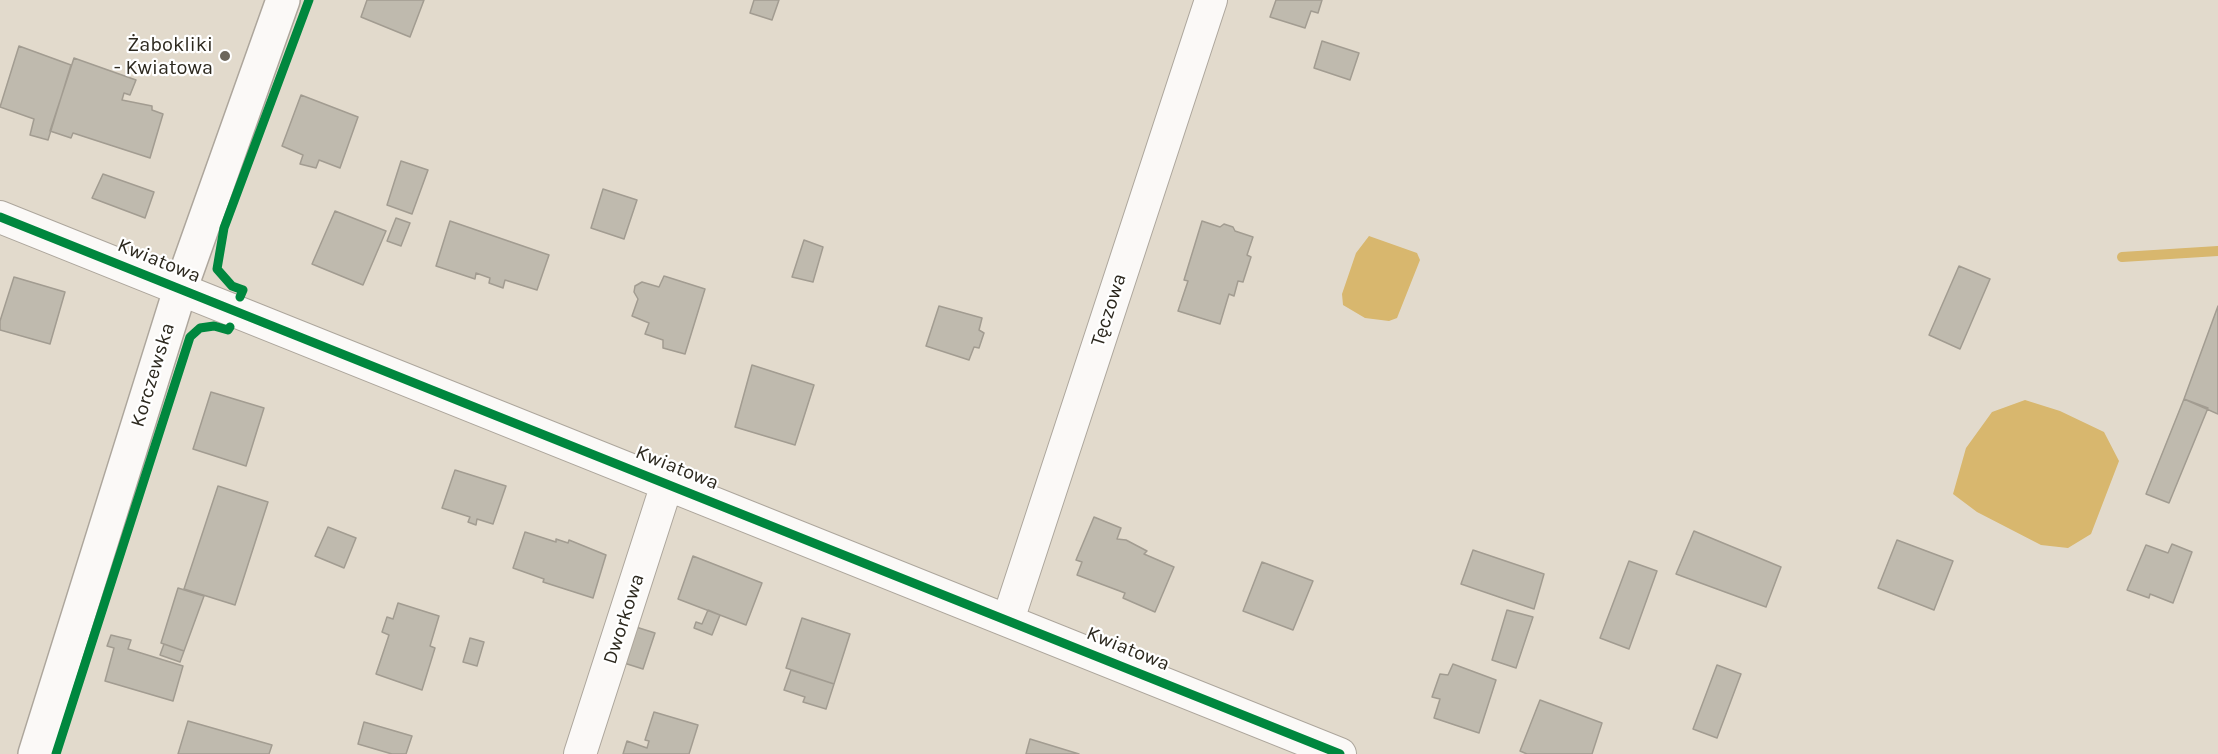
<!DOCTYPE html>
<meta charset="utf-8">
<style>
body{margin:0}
canvas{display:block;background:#e2dacc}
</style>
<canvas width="2218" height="754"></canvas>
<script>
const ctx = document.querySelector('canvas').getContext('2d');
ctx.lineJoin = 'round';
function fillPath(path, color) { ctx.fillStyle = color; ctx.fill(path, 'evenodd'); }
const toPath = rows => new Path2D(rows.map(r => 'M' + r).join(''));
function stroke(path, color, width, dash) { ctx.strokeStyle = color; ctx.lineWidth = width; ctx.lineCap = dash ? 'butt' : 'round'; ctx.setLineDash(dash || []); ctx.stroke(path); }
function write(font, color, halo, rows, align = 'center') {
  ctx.font = font + ' Karla,sans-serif'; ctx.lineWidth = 4.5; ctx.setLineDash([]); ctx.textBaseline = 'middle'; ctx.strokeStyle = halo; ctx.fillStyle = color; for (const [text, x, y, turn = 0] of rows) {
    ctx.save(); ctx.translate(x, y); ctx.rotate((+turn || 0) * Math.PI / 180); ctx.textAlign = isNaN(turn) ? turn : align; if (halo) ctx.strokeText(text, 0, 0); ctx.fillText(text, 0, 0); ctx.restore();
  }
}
fillPath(toPath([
 [1369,236,1417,253,1420,260,1397,318,1389,321,1365,318,1343,305,1342,294,1356,253],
 [2025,400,2060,411,2104,432,2119,461,2091,534,2068,548,2041,545,1977,512,1953,494,1966,448,1992,412]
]), '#d8b76e');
stroke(toPath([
 [2122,257,2218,251]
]), '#d8b76e', 10);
const building = toPath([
 [367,0,424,0,410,37,361,17,367,0],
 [754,0,779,0,772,20,750,13,754,0],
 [1276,0,1322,0,1318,13,1311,11,1305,28,1270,17,1276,0],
 [1322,41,1359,53,1350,80,1314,68,1322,41],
 [19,46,71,65,48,140,30,135,34,119,0,107,19,46],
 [74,58,136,80,130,95,124,93,122,100,152,106,152,110,163,114,150,158,73,133,71,138,50,131,74,58],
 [301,95,358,117,340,168,319,160,316,168,300,164,303,155,282,146,301,95],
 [401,161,428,170,412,214,387,205,401,161],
 [103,174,154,192,145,218,92,198,103,174],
 [603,189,637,200,624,239,591,228,603,189],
 [335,211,386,231,363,285,312,264,335,211],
 [396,218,410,223,401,246,387,241,396,218],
 [450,221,549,255,537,290,505,280,503,288,489,283,490,278,476,273,475,279,436,266,450,221],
 [1202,221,1220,227,1224,224,1233,227,1235,231,1253,237,1247,255,1251,257,1243,282,1238,281,1234,296,1229,294,1220,324,1178,311,1188,281,1184,280,1202,221],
 [804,240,823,247,813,282,792,277,804,240],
 [1959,266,1990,279,1960,349,1929,335,1959,266],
 [664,276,705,289,685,354,663,348,663,340,645,334,649,323,632,316,638,299,634,292,635,286,642,282,659,287,664,276],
 [14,277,65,292,50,344,0,330,0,321,14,277],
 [939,306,982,318,979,330,984,333,979,348,974,347,969,360,926,346,939,306],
 [2218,306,2218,414,2184,399,2218,306],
 [752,365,814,385,795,445,735,427,752,365],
 [211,392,264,408,246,466,193,449,211,392],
 [2184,399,2208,408,2169,503,2146,494,2184,399],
 [455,470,506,486,493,524,477,519,476,525,468,522,470,517,442,508,455,470],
 [218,486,268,502,235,605,184,589,218,486],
 [1094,517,1121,528,1117,539,1126,540,1147,551,1144,554,1174,567,1155,612,1123,598,1125,593,1077,575,1082,562,1076,560,1094,517],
 [328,527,356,538,344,568,315,556,328,527],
 [1694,531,1781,567,1766,607,1676,574,1694,531],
 [525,532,556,542,556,539,568,543,569,540,606,555,593,598,543,582,544,579,513,568,525,532],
 [1897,540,1953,561,1934,610,1878,588,1897,540],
 [2172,544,2192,552,2173,603,2150,594,2149,598,2127,590,2146,545,2168,553,2172,544],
 [1473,550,1544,574,1534,609,1461,584,1473,550],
 [693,556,762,583,746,625,678,599,693,556],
 [1629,561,1657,571,1629,649,1600,638,1629,561],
 [1262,562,1313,581,1293,630,1243,611,1262,562],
 [178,588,204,596,184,651,161,643,178,588],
 [398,603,439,616,430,646,435,648,422,690,376,674,389,635,382,632,387,617,393,619,398,603],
 [708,610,720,615,712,635,694,628,696,622,702,624,708,610],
 [1507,610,1533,617,1516,668,1492,660,1507,610],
 [802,618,850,634,834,684,786,668,802,618],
 [636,627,655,633,643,669,624,663,636,627],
 [111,635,131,640,128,649,183,666,173,701,105,681,114,648,107,646,111,635],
 [470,638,484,642,477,666,463,662,470,638],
 [164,644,184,651,180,662,160,655,164,644],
 [1453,664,1496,680,1479,733,1434,718,1440,699,1432,697,1440,674,1448,675,1453,664],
 [1717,665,1741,674,1717,738,1693,729,1717,665],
 [791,670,834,684,826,709,803,702,805,697,784,690,791,670],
 [1540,700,1602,723,1592,754,1527,754,1520,751,1540,700],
 [654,712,698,725,689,754,623,754,627,741,647,748,649,741,645,740,654,712],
 [188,721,272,745,269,754,178,754,188,721],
 [364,722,412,736,406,754,392,754,358,744,364,722],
 [1030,739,1079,754,1026,754,1030,739]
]);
fillPath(building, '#bfbaae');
stroke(building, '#a29c91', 1.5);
const minor = toPath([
 [0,217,1340,754],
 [1008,620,1211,0],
 [580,754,667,484]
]);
const tertiary = toPath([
 [35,754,180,290,283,0]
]);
stroke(minor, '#ada69c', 34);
stroke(tertiary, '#ada69c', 36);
stroke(minor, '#fbf9f7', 32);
stroke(tertiary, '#fbf9f7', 33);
stroke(toPath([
 [0,217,1340,754],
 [240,297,243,290,232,286,217,269,224,228,309,0],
 [56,754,190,337,200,328,214,326,228,330,230,327]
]), '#00873e', 9);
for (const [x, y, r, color] of [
 [225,56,6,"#6c665b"]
]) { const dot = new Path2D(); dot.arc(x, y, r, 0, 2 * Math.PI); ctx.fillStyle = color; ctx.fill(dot); stroke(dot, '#fff', 2); }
write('20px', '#2c281e', '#fff', [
 ["Żabokliki",213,45],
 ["- Kwiatowa",213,68]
], 'right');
write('20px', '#2c281e', '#fff', [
 ["Kwiatowa",159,261,22],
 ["Tęczowa",1109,310,-72],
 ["Korczewska",153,375,-73],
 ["Kwiatowa",677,468,22],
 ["Dworkowa",624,619,-72],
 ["Kwiatowa",1128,649,22]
]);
</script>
